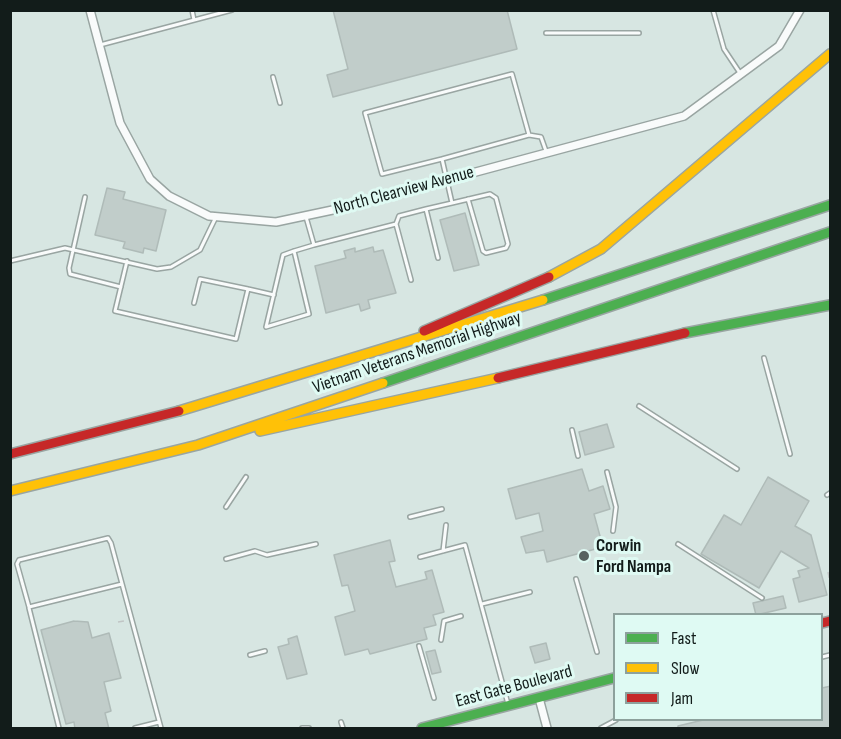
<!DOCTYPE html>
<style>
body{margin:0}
#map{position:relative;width:841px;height:739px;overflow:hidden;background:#d7e6e2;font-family:"Sofia Sans Condensed",sans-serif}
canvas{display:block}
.frame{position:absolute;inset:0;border:12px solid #121c1a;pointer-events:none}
.legend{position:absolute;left:613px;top:613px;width:210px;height:108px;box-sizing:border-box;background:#dffaf3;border:2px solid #8da19c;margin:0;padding:8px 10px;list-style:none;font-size:18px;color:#121c1a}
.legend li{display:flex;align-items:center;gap:12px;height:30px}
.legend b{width:30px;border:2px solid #8da19c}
</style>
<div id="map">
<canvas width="841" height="739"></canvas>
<div class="frame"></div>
<ul class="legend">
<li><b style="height:8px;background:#4caf50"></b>Fast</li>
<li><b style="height:8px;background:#ffc107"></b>Slow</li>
<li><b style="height:8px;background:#c62828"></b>Jam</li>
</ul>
</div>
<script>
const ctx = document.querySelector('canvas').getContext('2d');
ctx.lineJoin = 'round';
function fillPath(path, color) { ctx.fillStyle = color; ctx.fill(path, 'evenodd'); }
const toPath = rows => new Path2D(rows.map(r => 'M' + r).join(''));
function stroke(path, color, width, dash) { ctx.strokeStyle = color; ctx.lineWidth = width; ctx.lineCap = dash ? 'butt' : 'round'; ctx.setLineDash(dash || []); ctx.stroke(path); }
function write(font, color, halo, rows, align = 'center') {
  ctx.font = font + ' "Sofia Sans Condensed",sans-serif'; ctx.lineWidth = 6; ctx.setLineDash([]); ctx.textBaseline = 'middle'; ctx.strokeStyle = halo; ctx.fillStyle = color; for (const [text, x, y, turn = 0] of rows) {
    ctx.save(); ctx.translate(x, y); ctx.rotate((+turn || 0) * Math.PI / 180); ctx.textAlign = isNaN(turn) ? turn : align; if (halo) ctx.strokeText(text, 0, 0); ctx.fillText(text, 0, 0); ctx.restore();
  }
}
const building = toPath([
 [333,10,507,10,517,49,333,97,327,75,348,69,333,10],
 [107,188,125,192,123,199,166,210,156,251,144,248,143,253,123,248,125,242,95,235,107,188],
 [465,213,479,265,454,271,440,220,465,213],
 [373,247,374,252,383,250,396,293,368,300,370,308,361,311,359,304,326,313,315,266,346,258,344,251,355,248,355,252,373,247],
 [607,424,614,447,585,455,579,432,607,424],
 [582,469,589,491,603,486,610,509,594,514,603,547,547,562,544,550,526,553,521,537,543,531,539,513,516,519,508,489,582,469],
 [768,477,809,501,795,526,811,535,827,595,799,602,793,579,800,577,798,571,809,568,781,551,759,588,701,554,724,515,741,525,768,477],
 [390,540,395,561,389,562,396,587,427,579,425,572,432,570,444,612,433,615,436,625,424,628,427,639,370,654,368,649,345,655,335,617,355,611,348,585,342,586,334,555,390,540],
 [783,596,786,608,756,615,753,603,783,596],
 [74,621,88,622,92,638,109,633,121,678,104,682,111,711,105,713,109,729,75,729,74,722,66,724,41,630,74,621],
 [297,636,307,674,287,679,278,647,289,644,288,639,297,636],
 [546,643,550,659,535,663,530,647,546,643],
 [435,650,441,672,432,674,426,652,435,650],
 [831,686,831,729,678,729,678,726,703,720,822,720,822,688,831,686]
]);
fillPath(building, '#c1cdca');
stroke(building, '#afbbb8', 1.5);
const lane = toPath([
 [192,10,194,20],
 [713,10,724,49,740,73],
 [546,33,639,33],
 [100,45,232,10],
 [273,77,280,103],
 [529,135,541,137,546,151],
 [85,197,69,268,70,274,121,287],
 [452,203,490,194,496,198,508,244,506,248,486,253,483,251,468,199],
 [396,224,399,216,426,209],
 [314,245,396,224,411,280],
 [294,251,309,314,266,327,283,255,294,251,314,245,306,217],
 [438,258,426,209,452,203,442,159,382,174,365,113,512,74,529,135,442,159],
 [10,261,65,248,157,269,171,267,200,250,215,219],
 [127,261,115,311,236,339,248,289,200,279,194,303],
 [248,289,274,295],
 [764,358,790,454],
 [639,406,737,469],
 [572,430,578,456],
 [607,472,616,507,613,531],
 [827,495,830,493],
 [226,507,246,477],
 [410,517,442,509],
 [678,544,762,598],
 [443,551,446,525],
 [420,557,465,545,508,704],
 [226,559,255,551,267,555,316,544],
 [576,579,597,652],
 [122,584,29,607,17,564,19,560,108,538,111,543,161,728],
 [482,604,530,592],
 [29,608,59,728],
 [441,640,444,621,461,616],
 [419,646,434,698],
 [250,655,265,651],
 [822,657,830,655],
 [341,722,343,728],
 [135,728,159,722],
 [302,728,309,728],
 [601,728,616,720]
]);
const street = toPath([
 [90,10,120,123,150,179,169,196,209,216,276,222,342,208,684,116,779,46,800,10],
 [539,698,547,728]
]);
const fast = toPath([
 [543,300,830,205],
 [685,333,830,305],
 [383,383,830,232],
 [422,728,614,678]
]);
const slow = toPath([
 [549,277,601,249,830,54],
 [179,411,543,300],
 [260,431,498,378],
 [10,491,198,445,383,383]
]);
const jam = toPath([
 [424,331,549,277],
 [498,378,685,333],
 [10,454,179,411],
 [822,623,830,621]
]);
stroke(lane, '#99a5a2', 6);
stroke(street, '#99a5a2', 10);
stroke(fast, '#99a5a2', 12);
stroke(slow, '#99a5a2', 12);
stroke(jam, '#99a5a2', 12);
stroke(toPath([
 [828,572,830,582],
 [118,622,124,621]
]), '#c1c5c5', 1.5, [6, 3]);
stroke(lane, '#f9fbfb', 3);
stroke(street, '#f9fbfb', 7);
stroke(fast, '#4caf50', 9);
stroke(slow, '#ffc107', 9);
stroke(jam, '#c62828', 9);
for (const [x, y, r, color] of [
 [584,556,6,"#576360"]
]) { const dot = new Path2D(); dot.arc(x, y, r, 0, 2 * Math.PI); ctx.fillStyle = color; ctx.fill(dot); stroke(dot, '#dffaf3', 2); }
write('18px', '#121c1a', '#dffaf3', [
 ["North Clearview Avenue",404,191,-15],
 ["Vietnam Veterans Memorial Highway",417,353,-19],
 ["East Gate Boulevard",514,687,-15]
]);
write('bold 18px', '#121c1a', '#dffaf3', [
 ["Corwin",596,546],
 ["Ford Nampa",596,567]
], 'left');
</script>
